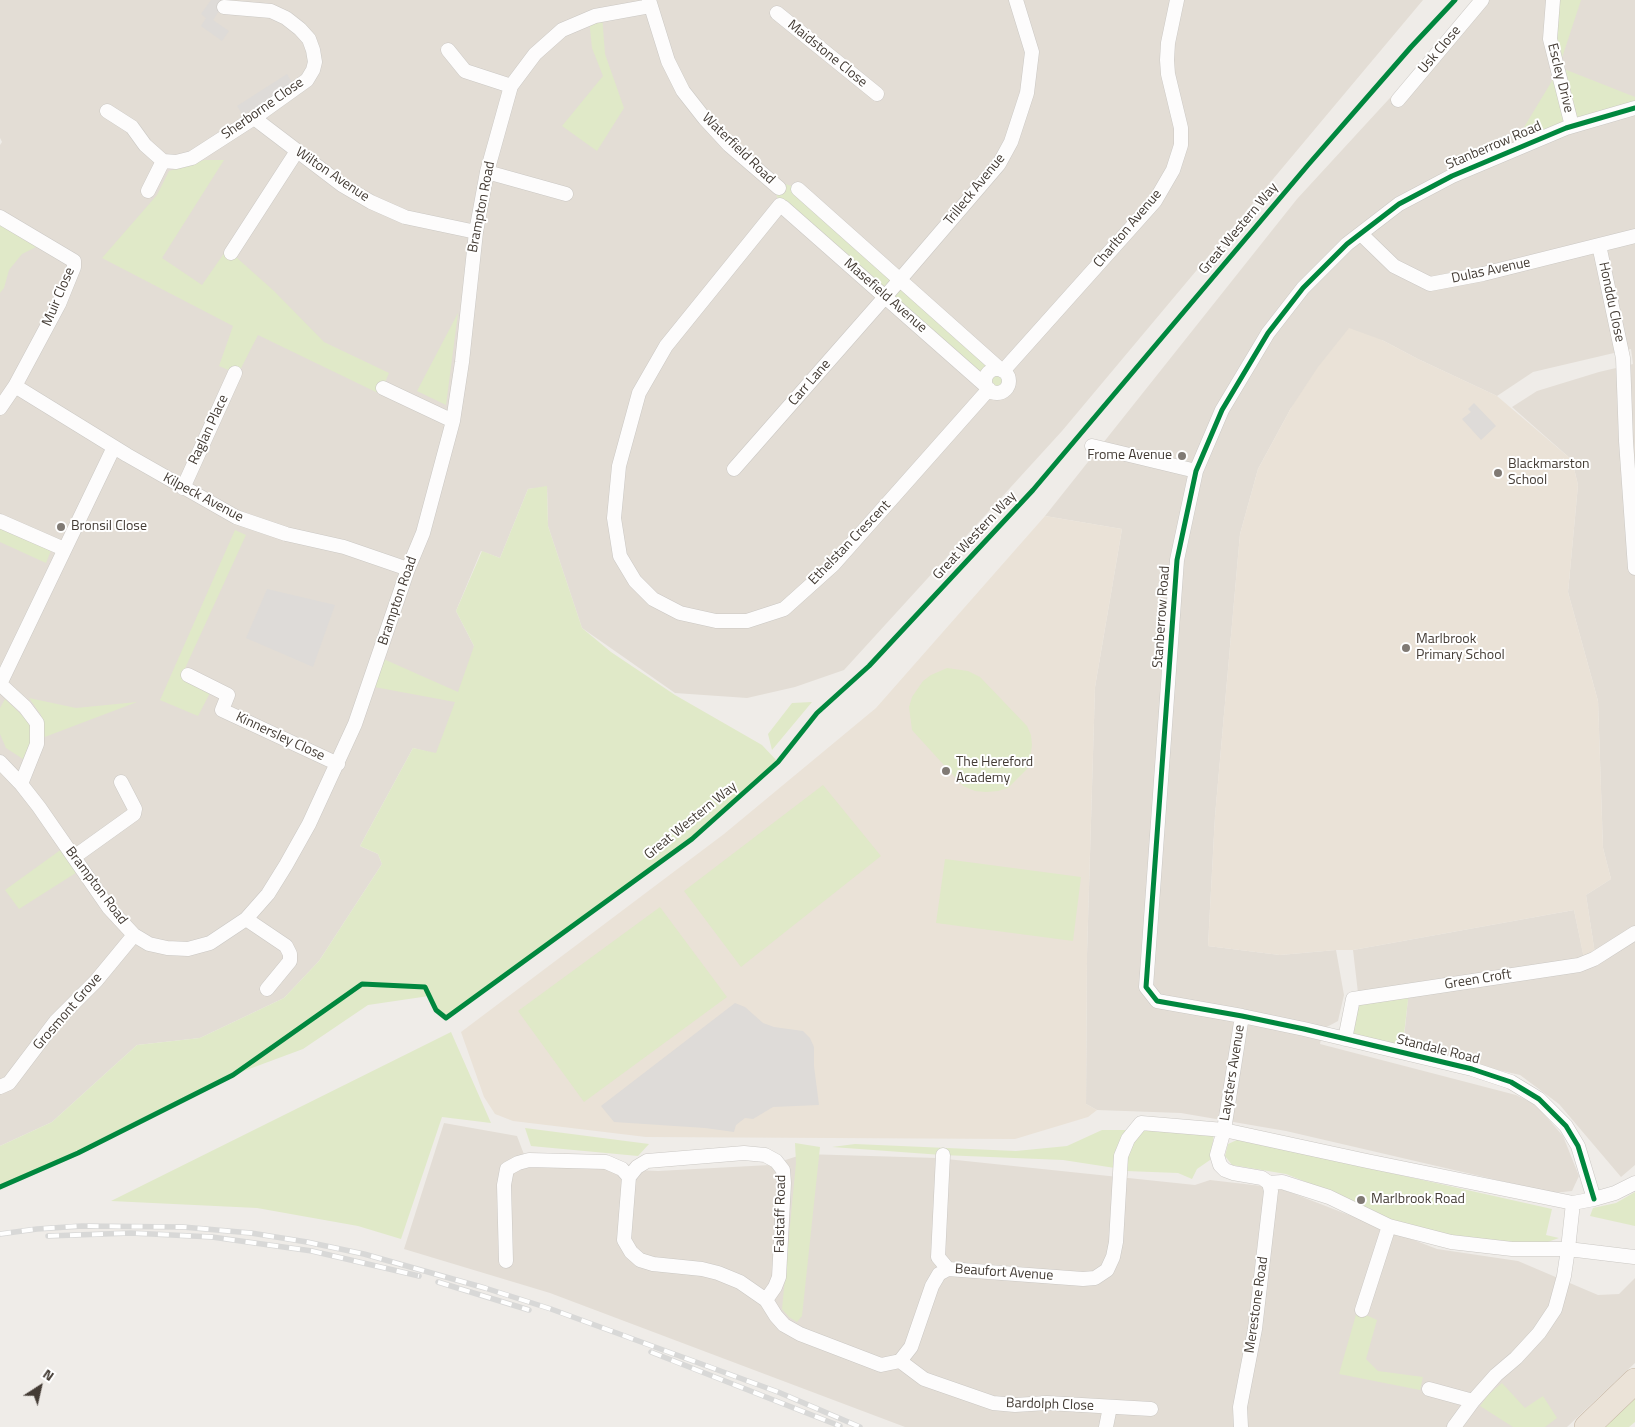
<!DOCTYPE html>
<style>
body{margin:0}
#map{position:relative;width:1635px;height:1427px;overflow:hidden;background:#efece8;font-family:"Titillium Web",sans-serif}
canvas{display:block}
.north{position:absolute;left:15px;top:1362px;width:50px;height:50px;-webkit-text-stroke:4px #fff;paint-order:stroke;rotate:35deg;font-size:14px;font-weight:700;line-height:20px;text-align:center;color:#443c35}
.north::after{content:'';display:block;margin:auto;width:18px;height:22px;background:#443c35;clip-path:polygon(50% 0,100% 100%,50% 72%,0 100%)}
</style>
<div id="map">
<canvas width="1635" height="1427"></canvas>
<div class="north">N</div>
</div>
<script>
const ctx = document.querySelector('canvas').getContext('2d');
ctx.lineJoin = 'round';
function fillPath(path, color) { ctx.fillStyle = color; ctx.fill(path, 'evenodd'); }
const toPath = rows => new Path2D(rows.map(r => 'M' + r).join(''));
function stroke(path, color, width, dash) { ctx.strokeStyle = color; ctx.lineWidth = width; ctx.lineCap = dash ? 'butt' : 'round'; ctx.setLineDash(dash || []); ctx.stroke(path); }
function write(font, color, halo, rows, align = 'center') {
  ctx.font = font + ' "Titillium Web",sans-serif'; ctx.lineWidth = 4; ctx.setLineDash([]); ctx.textBaseline = 'middle'; ctx.strokeStyle = halo; ctx.fillStyle = color; for (const [text, x, y, turn = 0] of rows) {
    ctx.save(); ctx.translate(x, y); ctx.rotate((+turn || 0) * Math.PI / 180); ctx.textAlign = isNaN(turn) ? turn : align; if (halo) ctx.strokeText(text, 0, 0); ctx.fillText(text, 0, 0); ctx.restore();
  }
}
fillPath(toPath([
 [0,0,1423,0,1062,431,844,670,795,687,747,698,675,693,582,628,548,526,547,487,528,489,500,558,481,551,456,611,474,646,471,694,436,754,413,748,360,846,378,854,382,864,319,961,284,998,200,1038,137,1045,52,1122,0,1146,0,145,2,142,0,138],
 [1480,0,1635,0,1635,1165,1621,1177,1559,1104,1520,1075,1403,1048,1409,988,1358,993,1353,950,1574,910,1584,958,1595,954,1586,895,1611,879,1603,848,1598,701,1568,592,1578,485,1572,460,1512,407,1537,391,1599,372,1633,364,1631,349,1533,372,1497,396,1418,359,1382,340,1291,408,1258,469,1240,534,1215,816,1208,946,1280,955,1336,950,1344,995,1338,1021,1323,1029,1320,1044,1516,1095,1536,1105,1563,1136,1579,1176,1572,1191,1553,1193,1286,1131,1181,1113,1097,1110,1086,1104,1087,954,1095,687,1122,529,1045,516,1297,199],
 [444,1123,517,1136,528,1165,658,1171,770,1165,804,1154,937,1158,1195,1185,1210,1180,1279,1188,1437,1249,1518,1261,1598,1295,1619,1294,1635,1278,1635,1363,1567,1427,905,1427,550,1293,404,1249]
]), '#e3ddd5');
fillPath(toPath([
 [1349,328,1382,340,1418,359,1497,396,1572,460,1578,485,1568,592,1598,701,1603,848,1611,879,1586,895,1595,954,1584,959,1574,910,1353,950,1336,950,1280,955,1208,946,1215,816,1240,534,1258,469,1291,408,1318,367],
 [1045,516,1122,529,1095,687,1087,954,1086,1104,1097,1110,1088,1117,1015,1139,646,1137,513,1121,495,1114,484,1097,461,1032,724,834,876,708]
]), '#eae2d7');
fillPath(toPath([
 [1553,0,1581,0,1559,67,1635,97,1635,108,1509,152,1558,71],
 [602,15,605,54,624,108,597,151,562,126,603,76,592,48,589,19],
 [204,160,224,160,162,258,202,285,227,249,274,291,324,342,389,373,380,394,258,335,238,374,219,366,233,326,102,258,157,195,169,171],
 [785,184,795,187,1003,371,1009,381,1002,392,991,391,780,205,776,194,778,189],
 [0,223,44,243,22,254,9,270,4,288,0,293],
 [458,313,446,405,417,391],
 [547,486,548,526,582,628,611,652,675,695,762,745,778,762,692,839,446,1018,436,1010,429,996,368,1005,303,1049,233,1075,78,1153,0,1187,0,1146,52,1122,137,1045,200,1038,284,998,319,961,382,864,378,854,360,846,413,748,436,753,455,702,369,686,379,657,458,692,474,646,456,611,482,551,500,558,528,489],
 [0,524,52,548,46,563,0,542],
 [235,530,246,535,182,675,211,691,198,716,160,700],
 [947,668,968,671,980,677,1027,726,1031,735,1032,745,1029,767,1008,788,998,791,986,792,975,791,963,786,912,730,909,707,912,697,923,681,931,675],
 [29,698,76,708,137,702,42,738,41,715],
 [5,699,27,720,32,731,31,745,26,761,6,748,0,734,0,708],
 [812,702,772,750,768,734,792,703],
 [823,785,881,856,741,967,684,891],
 [66,846,82,869,19,909,5,890],
 [945,859,1081,877,1073,941,936,923],
 [660,907,727,997,584,1102,518,1011],
 [1409,991,1402,1052,1345,1039,1353,999],
 [451,1032,491,1123,442,1117,401,1239,358,1226,257,1208,111,1201],
 [525,1128,649,1144,638,1156,531,1146],
 [1143,1129,1214,1134,1210,1160,1197,1169,1192,1179,1178,1173,1126,1171,1126,1158,1133,1142],
 [1102,1130,1128,1130,1115,1168,1063,1160,942,1155,832,1147,855,1144,1016,1151,1067,1146],
 [1239,1139,1552,1209,1546,1235,1559,1238,1542,1244,1512,1244,1453,1236,1391,1222,1331,1192,1286,1174,1232,1165,1225,1156,1228,1144],
 [795,1143,820,1147,802,1316,797,1322,789,1317,782,1309,796,1163],
 [1635,1192,1635,1226,1590,1216,1593,1208,1616,1203],
 [1357,1311,1377,1320,1366,1359,1378,1371,1423,1377,1420,1390,1339,1374],
 [1502,1383,1525,1408,1543,1396,1557,1418,1545,1427,1513,1427,1480,1406,1489,1394],
 [1635,1390,1635,1422,1629,1427,1597,1427]
]), '#e0e9c8');
fillPath(toPath([
 [211,0,222,0,225,2,213,20,229,31,222,41,201,26,206,18,201,14],
 [287,74,293,84,243,115,237,106],
 [1474,403,1496,426,1481,440,1462,419,1471,412,1468,409],
 [267,589,335,605,313,667,246,638],
 [735,1003,745,1007,763,1023,774,1027,803,1031,810,1038,814,1047,814,1066,819,1105,773,1107,753,1119,745,1118,736,1125,734,1132,705,1128,614,1122,601,1106]
]), '#dedbd8');
const street = toPath([
 [649,0,668,61,683,91,705,119,729,145,779,188],
 [1553,0,1550,39,1572,126],
 [777,13,877,94],
 [448,50,465,71,511,86],
 [1398,100,1482,0],
 [107,111,132,127,145,145,163,161,176,162,192,158,254,118,307,80,313,70,315,62,313,50,309,39,300,29,286,18,271,11,224,7],
 [254,118,342,185,371,202,405,217,476,232],
 [487,172,566,194],
 [798,189,1000,369],
 [148,191,163,161],
 [780,205,666,346,639,393,619,466,614,518,620,556,635,581,653,599,680,613,716,621,747,621,784,609,833,565,989,389],
 [783,207,986,386],
 [0,217,74,261,74,267,59,304,15,386,0,408],
 [1361,234,1394,266,1430,284,1483,274,1635,236],
 [1599,245,1623,358,1626,441,1635,568],
 [231,253,297,151],
 '985 381a12 12 0 1 1 24 0a12 12 0 1 1-24 0Z',
 [1003,371,1155,201,1173,170,1181,145,1181,128,1168,74,1167,60,1168,43,1177,0],
 [15,386,127,455,236,517,286,534,344,547,408,569],
 [383,388,453,421],
 [1092,446,1196,471],
 [734,469,885,297,999,164,1011,142,1027,93,1032,52,1016,0],
 [183,488,235,373],
 [0,521,64,549],
 [188,675,228,695,222,710,338,764],
 [0,684,114,447],
 [0,684,25,707,37,723,37,744,21,784],
 [0,762,21,784,39,807,109,908,134,935,149,944,167,948,188,949,210,943,246,919,268,894,286,865,309,824,355,724,408,569,423,533,453,421,462,362,476,232,487,172,511,86,535,54,562,30,595,16,650,6],
 [74,857,134,814,135,809,121,782],
 [246,919,286,946,290,954,290,961,267,989],
 [1242,1016,1224,1130,1217,1155,1220,1165,1225,1170,1233,1173,1262,1178,1269,1183,1282,1182,1329,1197,1389,1226,1451,1242,1512,1249,1568,1249,1573,1203],
 [1345,1039,1353,999,1579,965,1594,959,1635,933],
 [0,1087,9,1083,56,1021,96,981,134,935],
 [943,1155,938,1257,948,1269],
 [629,1177,637,1167,647,1161,744,1153,765,1155,776,1161,783,1170,784,1183,779,1277,775,1287,766,1300],
 [1594,1199,1578,1146,1566,1126,1539,1099,1511,1082,1472,1069,1304,1029,1242,1016,1157,1001,1146,987,1177,560,1196,471,1222,410,1268,333,1303,288,1347,244,1399,204,1452,176,1566,128,1635,108],
 [506,1261,504,1185,507,1169,518,1163,529,1160,606,1162,622,1169,629,1177,624,1240,631,1252,640,1260,653,1264,702,1269,718,1273,740,1282,766,1300,776,1316,784,1325,800,1334,881,1365,900,1361,911,1347,932,1286,939,1274,948,1269,1083,1279,1095,1278,1107,1270,1113,1257,1116,1242,1121,1156,1128,1139,1141,1123,1224,1130,1367,1161,1573,1203,1594,1199,1615,1193,1635,1183],
 [1362,1310,1389,1226],
 [900,1361,924,1379,993,1403,1015,1405,1047,1403,1151,1409],
 [1429,1389,1473,1401],
 [1106,1427,1110,1407],
 [1241,1427,1240,1407,1255,1329,1271,1191,1269,1183],
 [1454,1427,1473,1401,1496,1375,1516,1358,1539,1333,1555,1309,1564,1276,1568,1249,1634,1257]
]);
const highway = toPath([
 [1587,1427,1635,1381]
]);
stroke(street, '#cbc8c4', 15);
stroke(highway, '#c6b6a4', 26);
stroke(street, '#fdfcfc', 14);
stroke(highway, '#ebe3d8', 25);
const rail = toPath([
 [0,1234,37,1229,82,1226,183,1227,251,1233,307,1242,364,1254,485,1288,551,1309,778,1392,860,1427],
 [48,1236,131,1233,212,1237,312,1251,419,1276],
 [438,1282,529,1310],
 [651,1352,840,1426]
]);
stroke(rail, '#d8d8d7', 5.5);
stroke(rail, '#fff', 4, [11]);
stroke(toPath([
 [0,1187,78,1153,233,1075,362,984,425,987,436,1010,446,1018,692,839,778,762,817,713,869,666,1033,490,1308,165,1411,47,1455,0],
 [1594,1199,1578,1146,1566,1126,1539,1099,1511,1082,1472,1069,1304,1029,1242,1016,1157,1001,1146,987,1177,560,1196,471,1222,410,1268,333,1303,288,1347,244,1399,204,1452,176,1566,128,1635,108]
]), '#00873e', 5);
for (const [x, y, r, color] of [
 [1182,456,5,"#807a74"],
 [1498,473,5,"#807a74"],
 [61,527,5,"#807a74"],
 [1406,648,5,"#807a74"],
 [946,771,5,"#807a74"],
 [1361,1200,5,"#807a74"]
]) { const dot = new Path2D(); dot.arc(x, y, r, 0, 2 * Math.PI); ctx.fillStyle = color; ctx.fill(dot); stroke(dot, '#fff', 2); }
write('14px', '#443c35', '#fff', [
 ["Usk Close",1440,50,-50],
 ["Maidstone Close",827,54,39],
 ["Escley Drive",1560,78,76],
 ["Sherborne Close",263,109,-35],
 ["Stanberrow Road",1494,146,-23],
 ["Waterfield Road",738,149,44],
 ["Wilton Avenue",332,175,34],
 ["Trilleck Avenue",975,190,-51],
 ["Brampton Road",482,207,-79],
 ["Charlton Avenue",1128,229,-50],
 ["Great Western Way",1239,229,-50],
 ["Dulas Avenue",1491,271,-12],
 ["Masefield Avenue",885,296,41],
 ["Muir Close",59,297,-67],
 ["Honddu Close",1611,302,78],
 ["Carr Lane",810,383,-49],
 ["Raglan Place",209,430,-65],
 ["Kilpeck Avenue",203,498,28],
 ["Great Western Way",975,536,-47],
 ["Ethelstan Crescent",850,543,-46],
 ["Brampton Road",398,601,-71],
 ["Stanberrow Road",1162,617,-86],
 ["Kinnersley Close",280,737,25],
 ["Great Western Way",691,821,-39],
 ["Brampton Road",96,886,53],
 ["Green Croft",1478,980,-9],
 ["Grosmont Grove",68,1012,-49],
 ["Standale Road",1438,1050,14],
 ["Laysters Avenue",1233,1073,-81],
 ["Falstaff Road",781,1214,-89],
 ["Beaufort Avenue",1004,1273,4],
 ["Merestone Road",1257,1305,-82],
 ["Bardolph Close",1050,1405,2]
]);
write('14px', '#443c35', '#fff', [
 ["Frome Avenue",1172,456,"right"],
 ["Blackmarston",1508,465],
 ["School",1508,481],
 ["Bronsil Close",71,527],
 ["Marlbrook",1416,640],
 ["Primary School",1416,656],
 ["The Hereford",956,763],
 ["Academy",956,779],
 ["Marlbrook Road",1371,1200]
], 'left');
</script>
